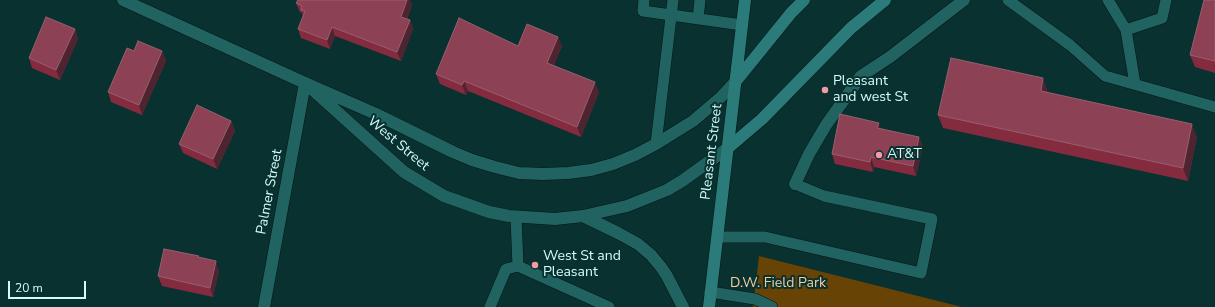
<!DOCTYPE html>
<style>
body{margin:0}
#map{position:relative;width:1215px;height:307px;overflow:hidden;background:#083130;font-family:"Nunito Sans",sans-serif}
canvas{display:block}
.scale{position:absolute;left:8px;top:281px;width:78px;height:18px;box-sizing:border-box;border:2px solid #d3fdfb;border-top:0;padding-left:5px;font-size:12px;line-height:14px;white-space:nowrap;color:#d3fdfb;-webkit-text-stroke:3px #083130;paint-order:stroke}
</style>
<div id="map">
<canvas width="1215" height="307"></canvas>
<div class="scale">20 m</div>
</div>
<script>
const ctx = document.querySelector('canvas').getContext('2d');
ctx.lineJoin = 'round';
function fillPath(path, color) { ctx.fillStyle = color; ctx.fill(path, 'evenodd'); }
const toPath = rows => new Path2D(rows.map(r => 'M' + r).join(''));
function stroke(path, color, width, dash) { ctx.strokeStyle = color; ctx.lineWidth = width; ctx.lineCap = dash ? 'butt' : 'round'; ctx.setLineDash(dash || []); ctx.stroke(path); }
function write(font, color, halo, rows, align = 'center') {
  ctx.font = font + ' "Nunito Sans",sans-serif'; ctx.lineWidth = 4; ctx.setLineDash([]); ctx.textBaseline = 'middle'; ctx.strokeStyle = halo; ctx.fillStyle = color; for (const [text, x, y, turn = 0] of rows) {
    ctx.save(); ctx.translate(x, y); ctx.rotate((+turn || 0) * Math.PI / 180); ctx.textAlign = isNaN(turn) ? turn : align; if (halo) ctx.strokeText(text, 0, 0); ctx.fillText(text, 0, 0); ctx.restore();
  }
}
fillPath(toPath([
 [759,256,962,307,753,307]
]), '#674305');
const service = toPath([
 [644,0,643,11,742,25],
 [1008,0,1070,45,1105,76,1215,107],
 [1108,0,1126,30,1135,84],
 [698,19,700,0],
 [1126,30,1162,18,1166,0],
 [656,144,673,0],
 [516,217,518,266,609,307],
 [718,237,765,237,921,273,932,219,824,196,795,184],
 [710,292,755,299,772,307],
 [490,307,506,269,518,266]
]);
const minor = toPath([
 [795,184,809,154,826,125,861,76,890,57,964,0],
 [264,307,305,83]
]);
const tertiary = toPath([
 [123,0,305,83,376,114,453,152,472,160,495,167,519,173,543,174,568,173,591,170,613,164,635,155,656,144,693,121,720,98,736,81],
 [313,90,404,172,444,196,489,212,509,216,555,219,583,216,627,206,667,190,682,181,728,148],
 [583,216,618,233,638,244,651,255,661,267,667,276,683,307]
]);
const secondary = toPath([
 [736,81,791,13,804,0],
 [728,148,762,119,851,28,885,0],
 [709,307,745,0]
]);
stroke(service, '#061616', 12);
stroke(minor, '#061616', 13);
stroke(tertiary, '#061616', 13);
stroke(secondary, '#061616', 13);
stroke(service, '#206361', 11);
stroke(minor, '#206361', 12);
stroke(tertiary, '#206361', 12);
stroke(secondary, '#2a7b79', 12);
fillPath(toPath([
 [1215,0,1215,73,1195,67,1190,55],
 [296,3,412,4,407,19,410,20,413,29,401,61,335,36,330,49,301,38,298,29,303,16,302,13,300,12],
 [75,29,78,39,60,80,32,68,29,58],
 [518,46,562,46,554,65,599,92,581,137,468,91,466,95,440,84,436,74],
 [134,51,162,51,166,61,142,115,111,102,108,92],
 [1048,92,1048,93,1197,137,1188,181,943,128,938,115],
 [231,121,235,131,217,169,183,153,179,144],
 [881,128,923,146,916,176,874,167,873,172,835,164,832,154],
 [199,256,199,257,219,271,213,297,162,286,158,276]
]), '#842b40');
fillPath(toPath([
 [407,0,410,0,412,4,404,26,401,17],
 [410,20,413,29,401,61,397,52],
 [332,27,335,36,330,49,327,40],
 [75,29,78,39,60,80,56,70],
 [558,37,562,46,551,72,547,63],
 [162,51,166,61,142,115,139,105],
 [1043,78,1048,92,1046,104,1041,91],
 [464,81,468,91,466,95,462,85],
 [595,82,599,92,581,137,577,127],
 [231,121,235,131,217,169,213,159],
 [879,123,882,132,877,128],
 [1192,124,1197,137,1188,181,1183,168],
 [919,137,923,146,916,176,913,166],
 [871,157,874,167,873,172,870,162],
 [216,261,219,271,213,297,210,288]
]), '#4f2431');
const building = toPath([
 [298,0,407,0,401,17,410,20,397,52,332,27,327,40,298,29,305,11,301,10,302,6,296,3,298,0],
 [1204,0,1215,0,1215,61,1190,55,1204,0],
 [46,17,75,29,56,70,29,58,46,17],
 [459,18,518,46,527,24,558,37,547,63,595,82,577,127,464,81,462,85,436,74,459,18],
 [138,41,162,51,139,105,108,92,127,48,134,51,138,41],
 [951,58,1043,78,1041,91,1192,124,1183,168,938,115,951,58],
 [197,105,231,121,213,159,179,144,197,105],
 [840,114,879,123,877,128,919,137,913,166,871,157,870,162,832,154,840,114],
 [164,249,199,256,198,257,216,261,210,288,158,276,164,249]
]);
fillPath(building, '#8c4154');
stroke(building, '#985f6e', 1);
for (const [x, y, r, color] of [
 [825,90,4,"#f49aa4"],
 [879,155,4,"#f49aa4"],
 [535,265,4,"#f49aa4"]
]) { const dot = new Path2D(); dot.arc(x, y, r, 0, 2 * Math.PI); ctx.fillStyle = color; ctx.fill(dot); stroke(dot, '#083130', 1.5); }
write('14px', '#d3fdfb', '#083130', [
 ["Pleasant",833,82],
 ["and west St",833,98],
 ["AT&T",887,155],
 ["West St and",543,257],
 ["Pleasant",543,273]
], 'left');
write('14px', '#d3fdfb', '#083130', [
 ["West Street",398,144,40],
 ["Pleasant Street",712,152,-83],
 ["Palmer Street",270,192,-79]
]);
write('14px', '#f4cd9b', '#083130', [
 ["D.W. Field Park",778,284]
]);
</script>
